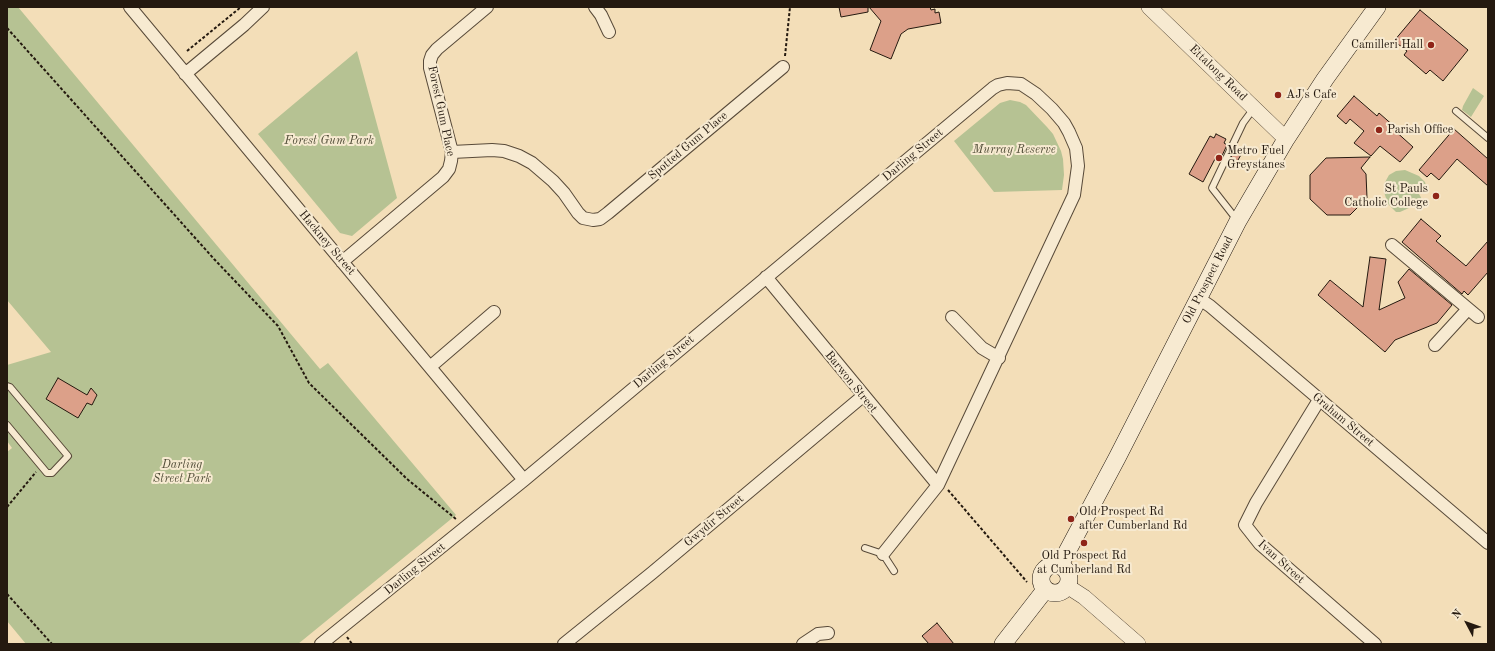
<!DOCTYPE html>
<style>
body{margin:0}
#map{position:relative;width:1495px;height:651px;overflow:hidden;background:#f3deb8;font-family:"Old Standard TT",serif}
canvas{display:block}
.frame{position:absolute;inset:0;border:8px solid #24190f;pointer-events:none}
.north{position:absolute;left:1447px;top:603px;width:40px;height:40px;-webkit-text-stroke:3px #f7ead1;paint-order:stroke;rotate:311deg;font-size:11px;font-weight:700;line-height:16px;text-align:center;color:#24190f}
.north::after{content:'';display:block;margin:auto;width:14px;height:18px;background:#24190f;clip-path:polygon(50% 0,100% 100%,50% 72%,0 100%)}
</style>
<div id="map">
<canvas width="1495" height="651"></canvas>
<div class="frame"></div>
<div class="north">N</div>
</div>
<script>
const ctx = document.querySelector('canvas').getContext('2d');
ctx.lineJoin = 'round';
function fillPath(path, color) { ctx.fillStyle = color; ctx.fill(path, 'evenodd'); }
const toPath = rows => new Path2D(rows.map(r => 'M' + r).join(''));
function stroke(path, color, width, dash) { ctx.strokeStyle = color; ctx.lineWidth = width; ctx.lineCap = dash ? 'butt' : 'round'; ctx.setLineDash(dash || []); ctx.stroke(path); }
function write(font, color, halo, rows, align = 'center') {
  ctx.font = font + ' "Old Standard TT",serif'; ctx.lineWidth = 4; ctx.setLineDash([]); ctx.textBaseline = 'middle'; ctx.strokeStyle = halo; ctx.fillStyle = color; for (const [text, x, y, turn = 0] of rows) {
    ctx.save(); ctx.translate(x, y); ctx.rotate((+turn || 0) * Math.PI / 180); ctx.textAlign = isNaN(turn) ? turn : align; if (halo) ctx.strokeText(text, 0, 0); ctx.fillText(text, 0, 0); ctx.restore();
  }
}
fillPath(toPath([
 [7,7,18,7,320,369,328,363,456,515,298,644,26,644,7,621,7,452,12,448,7,441,7,365,51,352,7,300],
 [357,51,397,198,352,236,340,233,258,134],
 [1473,88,1484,96,1471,117,1462,110,1463,106],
 [1010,100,1020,102,1026,105,1047,127,1053,134,1061,151,1063,159,1064,175,1062,190,994,192,954,141,1000,103],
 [1405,170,1419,176,1425,182,1427,189,1421,191,1419,194,1423,201,1420,203,1400,212,1396,212,1388,204,1384,192,1384,184,1389,175,1396,171]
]), '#b6c293');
const building = toPath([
 [839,7,868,7,868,12,841,17,839,7],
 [869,7,930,7,931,10,935,9,935,13,939,12,941,23,908,29,901,34,891,59,870,50,881,21,869,7],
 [1420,10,1468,50,1443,81,1430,70,1426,74,1404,55,1407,51,1394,41,1420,10],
 [1354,96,1377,116,1379,113,1395,127,1393,129,1413,147,1400,162,1380,146,1371,156,1354,143,1364,131,1350,119,1346,124,1337,116,1354,96],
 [1454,129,1488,159,1488,186,1457,159,1439,180,1431,173,1427,177,1419,170,1454,129],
 [1216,134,1226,139,1224,143,1227,145,1220,160,1216,157,1203,182,1189,174,1210,136,1214,138,1216,134],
 [1235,149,1242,153,1234,167,1228,164,1235,149],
 [1370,157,1361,168,1366,174,1367,198,1350,215,1327,215,1310,199,1310,175,1326,158,1370,157],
 [1421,219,1441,236,1436,241,1466,266,1488,241,1488,272,1468,295,1464,291,1462,294,1402,242,1421,219],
 [1370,257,1386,259,1379,310,1405,298,1398,282,1409,269,1452,305,1437,323,1395,340,1385,352,1318,295,1330,280,1363,307,1370,257],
 [58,378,87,395,91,388,97,395,92,405,87,403,78,418,46,399,58,378],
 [937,623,954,644,929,644,922,636,937,623]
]);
fillPath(building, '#dca089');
stroke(building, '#24190f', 1);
const service = toPath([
 [1456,111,1488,138],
 [1237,220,1212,188,1243,123,1254,108],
 [7,386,10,387,68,456,52,473,47,473,7,425],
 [865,548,883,554,894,571]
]);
const minor = toPath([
 [130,7,524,480],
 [595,7,601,15,609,32],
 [185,74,244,25,263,7],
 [452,152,492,150,504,151,519,156,532,163,553,181,564,193,578,213,583,218,593,220,600,219,608,213,783,67],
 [1392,245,1478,317],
 [342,262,443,177,449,169,451,161,452,152,430,68,430,61,432,55,437,49,487,7],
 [766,277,938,485],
 [1198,298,1210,306,1488,543],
 [952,317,982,348,999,358],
 [1435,345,1468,309],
 [430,367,494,312],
 [1319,400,1256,503,1245,525,1260,544,1375,644],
 [321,644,524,480,993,88,998,85,1007,83,1021,84,1036,94,1052,109,1064,123,1069,132,1076,148,1078,166,1074,195,938,485,883,554],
 [564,644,652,573,863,396],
 [803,644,818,634,828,633]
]);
const tertiary = toPath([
 [1149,7,1286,139],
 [1067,586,1084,597,1138,644]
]);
const secondary = toPath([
 '1041 579a14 14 0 1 1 28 0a14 14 0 1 1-28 0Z',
 [1060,565,1117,458,1238,221,1286,139,1325,79,1377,7],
 [1003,644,1045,590]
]);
stroke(service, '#584a39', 8);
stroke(minor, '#584a39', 14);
stroke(tertiary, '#584a39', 16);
stroke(secondary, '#24190f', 18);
stroke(toPath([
 [7,28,214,259,278,326,309,383,407,479,456,519],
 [187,51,241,7],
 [785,56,790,7],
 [948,490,1027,582],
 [7,507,36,472],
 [7,594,52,644],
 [347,637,352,644]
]), '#24190f', 2, [3, 2]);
stroke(service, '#f7ead1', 6);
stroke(minor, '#f7ead1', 12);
stroke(tertiary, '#f7ead1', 15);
stroke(secondary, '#f7ead1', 17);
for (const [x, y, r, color] of [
 [1431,45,4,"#8f2418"],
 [1278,95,4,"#8f2418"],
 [1379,130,4,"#8f2418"],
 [1219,158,4,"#8f2418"],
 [1436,196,4,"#8f2418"],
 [1071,519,4,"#8f2418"],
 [1084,543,4,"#8f2418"]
]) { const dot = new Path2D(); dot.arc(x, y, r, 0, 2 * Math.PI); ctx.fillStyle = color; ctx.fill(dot); stroke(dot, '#f7ead1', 1.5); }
write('12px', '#24190f', '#f7ead1', [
 ["Camilleri Hall",1423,45,"right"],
 ["AJ's Cafe",1286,95],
 ["Parish Office",1387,130],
 ["Metro Fuel",1227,151],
 ["Greystanes",1227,165],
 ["St Pauls",1428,189,"right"],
 ["Catholic College",1428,203,"right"],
 ["Old Prospect Rd",1079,512],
 ["after Cumberland Rd",1079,526],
 ["Old Prospect Rd",1084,556,"center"],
 ["at Cumberland Rd",1084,570,"center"]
], 'left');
write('12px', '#24190f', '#f7ead1', [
 ["Ettalong Road",1218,73,44],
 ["Forest Gum Place",441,111,78],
 ["Spotted Gum Place",688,146,-40],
 ["Darling Street",913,155,-40],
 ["Hackney Street",327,243,50],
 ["Old Prospect Road",1208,280,-63],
 ["Darling Street",664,362,-40],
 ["Barwon Street",851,382,51],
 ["Graham Street",1343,420,40],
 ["Gwydir Street",714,521,-40],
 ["Ivan Street",1281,562,42],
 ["Darling Street",415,569,-39]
]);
write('italic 12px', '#504c37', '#f7ead1', [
 ["Forest Gum Park",329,141],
 ["Murray Reserve",1014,150],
 ["Darling",182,465],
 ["Street Park",182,479]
]);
</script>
